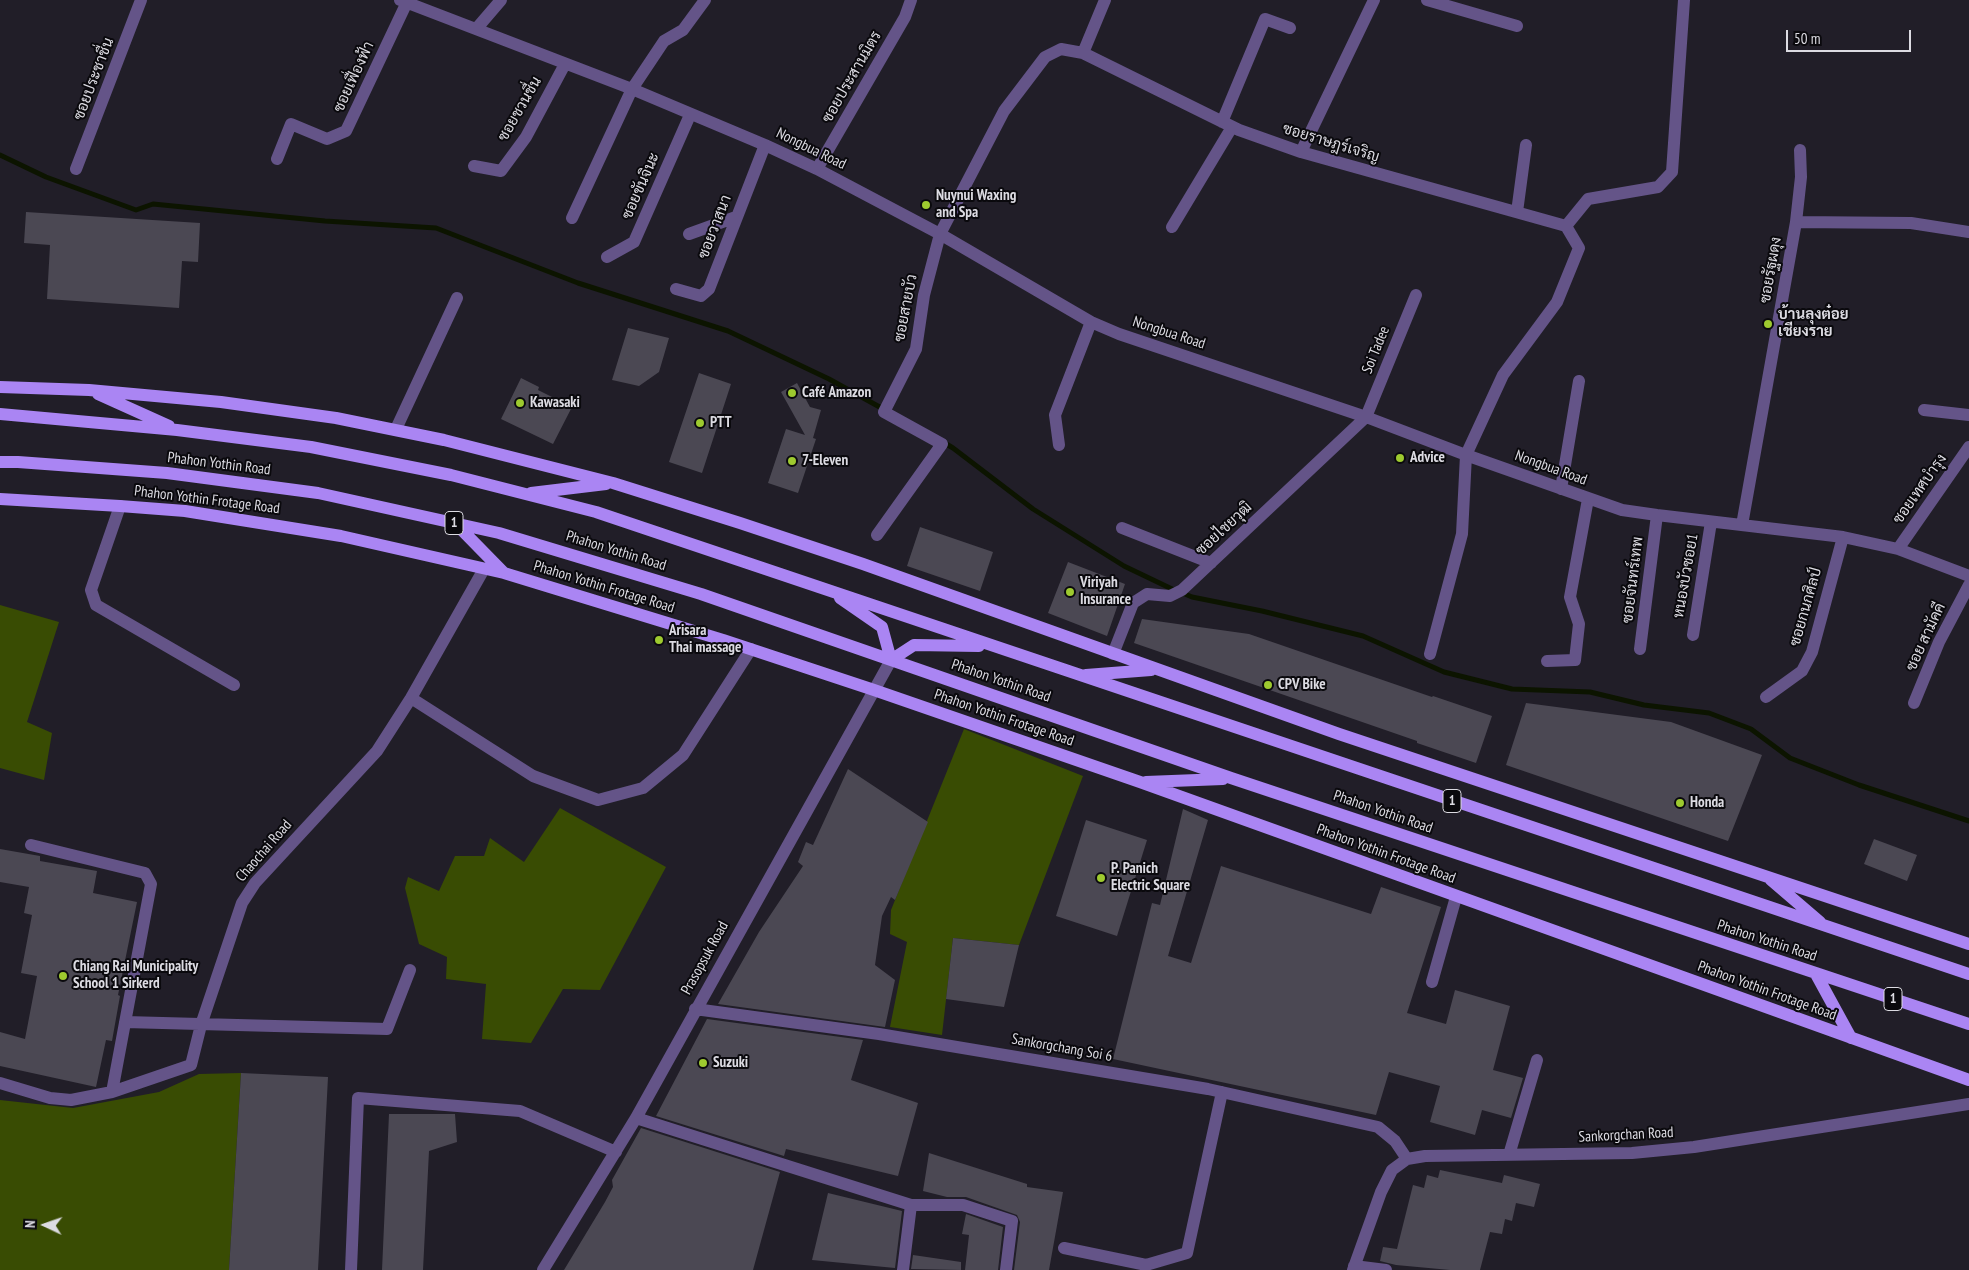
<!DOCTYPE html>
<meta charset="utf-8">
<style>
body{margin:0}
#map{position:relative;width:1969px;height:1270px;overflow:hidden;background:#211e28;font-family:"PT Sans Narrow",sans-serif}
canvas{display:block}
.north{position:absolute;left:20px;top:1200px;width:50px;height:50px;-webkit-text-stroke:4px #0a090d;paint-order:stroke;rotate:273deg;font-size:14px;font-weight:700;line-height:20px;text-align:center;color:#dcdbe2}
.north::after{content:'';display:block;margin:auto;width:18px;height:22px;background:#dcdbe2;clip-path:polygon(50% 0,100% 100%,50% 72%,0 100%)}
.scale{position:absolute;left:1786px;top:30px;width:125px;height:22px;box-sizing:border-box;border:2px solid #dcdbe2;border-top:0;padding-left:6px;font-size:15px;line-height:18px;white-space:nowrap;color:#dcdbe2;-webkit-text-stroke:4px #0a090d;paint-order:stroke}
</style>
<div id="map">
<canvas width="1969" height="1270"></canvas>
<div class="north">N</div>
<div class="scale">50 m</div>
</div>
<script>
const ctx = document.querySelector('canvas').getContext('2d');
ctx.lineJoin = 'round';
function fillPath(path, color) { ctx.fillStyle = color; ctx.fill(path, 'evenodd'); }
const toPath = rows => new Path2D(rows.map(r => 'M' + r).join(''));
function stroke(path, color, width, dash) { ctx.strokeStyle = color; ctx.lineWidth = width; ctx.lineCap = dash ? 'butt' : 'round'; ctx.setLineDash(dash || []); ctx.stroke(path); }
function write(font, color, halo, rows, align = 'center') {
  ctx.font = font + ' "PT Sans Narrow",Sarabun,sans-serif'; ctx.lineWidth = 4; ctx.setLineDash([]); ctx.textBaseline = 'middle'; ctx.strokeStyle = halo; ctx.fillStyle = color; for (const [text, x, y, turn = 0] of rows) {
    ctx.save(); ctx.translate(x, y); ctx.rotate((+turn || 0) * Math.PI / 180); ctx.textAlign = isNaN(turn) ? turn : align; if (halo) ctx.strokeText(text, 0, 0); ctx.fillText(text, 0, 0); ctx.restore();
  }
}
fillPath(toPath([
 [0,605,59,622,27,722,52,733,44,780,0,768],
 [964,729,1083,776,1019,945,953,938,942,1035,890,1027,907,942,890,934,891,910],
 [560,808,666,867,600,990,563,989,531,1043,482,1039,486,984,446,979,447,957,419,944,405,888,408,877,439,891,455,856,484,856,490,838,524,862],
 [241,1073,229,1270,0,1270,0,1100,73,1108,159,1092,199,1074]
]), '#394c03');
stroke(toPath([
 [0,155,46,177,136,210,153,204,325,221,436,228,578,283,728,331,829,379,885,410],
 [943,442,953,448,1033,509,1124,566,1172,589],
 [1185,594,1192,597,1262,611,1363,636,1444,672,1512,689,1590,692,1644,705,1709,713,1751,729,1790,758,1859,785,1969,821]
]), '#0c1400', 5);
fillPath(toPath([
 [26,212,200,223,198,262,182,261,179,308,47,299,50,245,24,243],
 [628,328,669,338,659,372,639,386,612,380],
 [699,373,731,384,702,473,669,462],
 [521,378,539,387,538,390,572,407,553,444,501,419],
 [797,383,810,407,821,410,813,438,816,439,798,493,768,483,786,429,805,435,781,392],
 [920,527,993,552,980,591,907,566],
 [1068,562,1125,584,1107,636,1048,613],
 [1142,619,1249,634,1432,697,1433,696,1492,716,1476,763,1417,743,1417,741,1134,643],
 [1526,703,1671,722,1762,755,1728,841,1506,765],
 [848,769,928,822,895,900,891,897,882,916,875,965,895,980,885,1027,718,1004,759,932,803,866,798,862,806,842,813,845],
 [1183,809,1208,820,1168,956,1191,963,1221,866,1371,914,1381,887,1441,907,1407,1013,1446,1024,1455,990,1510,1006,1493,1070,1523,1078,1511,1118,1482,1110,1475,1135,1430,1122,1440,1086,1389,1072,1376,1115,1113,1059,1152,903,1160,905],
 [1086,820,1147,840,1117,936,1056,916],
 [1874,839,1917,855,1907,881,1864,864],
 [0,849,40,856,40,861,97,871,93,893,137,902,118,995,120,996,112,1041,106,1040,96,1087,0,1066,0,1032,25,1039,37,976,21,973,32,915,24,913,29,887,0,882],
 [953,938,1019,945,1004,1007,946,999],
 [707,1019,863,1040,851,1080,918,1103,898,1176,786,1149,784,1156,656,1116],
 [241,1073,328,1077,318,1270,229,1270],
 [389,1114,455,1114,457,1142,429,1151,423,1270,382,1270],
 [641,1128,780,1172,753,1270,564,1270,605,1202,613,1187,612,1180],
 [929,1153,1027,1184,1027,1187,1063,1192,1049,1270,1014,1270,1020,1222,1017,1215,966,1197,947,1197,923,1191],
 [1440,1170,1502,1183,1504,1175,1540,1184,1534,1207,1516,1203,1512,1221,1505,1219,1502,1234,1490,1232,1480,1270,1450,1270,1396,1265,1380,1261,1383,1247,1397,1249,1413,1185,1424,1188,1427,1175,1438,1178],
 [828,1193,902,1211,895,1268,812,1260],
 [966,1214,1003,1227,998,1270,965,1270,969,1235,962,1234],
 [913,1255,961,1262,961,1270,911,1269]
]), '#4b4853');
stroke(toPath([
 [400,0,632,89,765,145,817,169,940,234,1091,322,1119,334,1366,417,1466,455,1622,510,1657,515,1843,537,1898,549,1969,576],
 [1427,0,1517,26],
 [477,28,501,0],
 [1083,53,1105,0],
 [1222,122,1265,19,1290,28],
 [1301,152,1374,0],
 [277,159,291,124,327,139,346,131,408,0],
 [474,166,501,171,526,137,565,64],
 [76,169,141,0],
 [817,169,905,17,911,0],
 [1517,212,1526,145],
 [572,218,632,89,664,41,683,30,705,0],
 [1796,222,1801,177,1800,150],
 [1566,226,1588,199,1658,187,1672,172,1684,0],
 [1172,227,1232,127],
 [689,234,736,217],
 [607,257,634,242,690,115],
 [676,289,701,296,709,289,765,145],
 [1924,410,1969,415],
 [396,429,457,298],
 [1059,445,1055,415,1091,322],
 [1561,489,1579,381],
 [120,506,91,590,96,605,234,685],
 [1742,525,1796,222,1911,223,1969,232],
 [1122,528,1211,563],
 [877,535,942,444,884,412,916,349,924,295,940,234,1004,111,1045,57,1061,49,1083,53,1239,130,1301,152,1566,226,1579,248,1557,302,1503,375,1466,455,1462,534,1430,654],
 [1898,549,1969,447],
 [1693,635,1711,522],
 [1640,649,1657,515],
 [1113,654,1133,603,1147,594,1170,596,1182,590,1366,417,1416,295],
 [1547,661,1575,660,1579,624,1570,597,1588,499],
 [1766,697,1802,671,1812,652,1843,537],
 [411,698,533,776,598,800,643,788,683,755,751,649],
 [1914,703,1939,642,1969,585],
 [31,845,145,873,151,884,112,1092],
 [1432,982,1456,897],
 [695,1009,879,1034,1208,1089,1378,1127,1395,1141,1407,1159],
 [125,1022,387,1029,410,970],
 [0,1083,50,1098,71,1100,112,1092,191,1065,201,1025,242,903,255,883,377,751,411,698,484,569],
 [636,1118,911,1205,963,1205,1012,1221,1006,1270],
 [1509,1155,1537,1060],
 [1064,1248,1146,1265,1187,1253,1222,1092],
 [1354,1266,1386,1270],
 [351,1270,358,1098,520,1111,616,1152],
 [543,1270,636,1118,891,660],
 [903,1270,911,1205],
 [1353,1270,1381,1192,1392,1170,1407,1159,1425,1156,1632,1153,1694,1147,1969,1104]
]), '#645488', 12);
stroke(toPath([
 [0,387,89,390,221,402,336,418,444,440,613,483,740,523,863,564,1339,734,1969,944],
 [98,394,169,426],
 [0,414,177,430,311,447,451,475,596,512,1969,974],
 [0,462,18,462,167,473,318,493,499,533,701,594,1231,778,1969,1024],
 [531,493,606,484],
 [0,499,120,506,185,511,341,536,504,573,723,640,874,690,1140,782,1969,1080],
 [455,523,504,573],
 [840,598,882,627,891,660],
 [891,660,914,645,979,646],
 [1086,675,1151,670],
 [1146,782,1223,779],
 [1771,880,1820,922],
 [1816,974,1851,1038]
]), '#aa85f3', 12);
for (const [x, y, r, color] of [
 [926,205,5,"#9eca2f"],
 [1768,324,5,"#9eca2f"],
 [792,393,5,"#9eca2f"],
 [520,403,5,"#9eca2f"],
 [700,423,5,"#9eca2f"],
 [1400,458,5,"#9eca2f"],
 [792,461,5,"#9eca2f"],
 [1070,592,5,"#9eca2f"],
 [659,640,5,"#9eca2f"],
 [1268,685,5,"#9eca2f"],
 [1680,803,5,"#9eca2f"],
 [1101,878,5,"#9eca2f"],
 [63,976,5,"#9eca2f"],
 [703,1063,5,"#9eca2f"]
]) { const dot = new Path2D(); dot.arc(x, y, r, 0, 2 * Math.PI); ctx.fillStyle = color; ctx.fill(dot); stroke(dot, '#0a090d', 2); }
for (const [x, y, w] of [
 [454,523,18],
 [1452,801,18],
 [1893,999,18]
]) { const box = new Path2D(); box.roundRect(x - w / 2, y - 11.5, w, 23, 4); ctx.fillStyle = '#0a090d'; ctx.fill(box); stroke(box, '#dcdbe2', 1); }
write('bold 14px', '#dcdbe2', null, [
 ["1",454,523],
 ["1",1452,801],
 ["1",1893,999]
]);
write('15px', '#dcdbe2', '#0a090d', [
 ["ซอยเฟื่องฟ้า",354,77,-65],
 ["ซอยประสานมิตร",852,77,-60],
 ["ซอยประชาชื่น",94,79,-69],
 ["ซอยชวนชื่น",520,109,-60],
 ["ซอยราษฎร์เจริญ",1331,143,17],
 ["Nongbua Road",811,149,26],
 ["ซอยขันจินะ",641,186,-66],
 ["ซอยวาสนา",715,227,-69],
 ["ซอยรัฐผดุง",1771,270,-80],
 ["ซอยสายบัว",906,308,-79],
 ["Nongbua Road",1169,333,18],
 ["Soi Tadee",1376,350,-68],
 ["Phahon Yothin Road",219,464,7],
 ["Nongbua Road",1551,468,20],
 ["ซอยเทศบำรุง",1920,489,-55],
 ["Phahon Yothin Frotage Road",207,500,7],
 ["ซอยไชยวุฒิ",1224,529,-43],
 ["Phahon Yothin Road",616,551,17],
 ["หนองบัวซอย1",1686,576,-80],
 ["ซอยจันทร์เทพ",1633,580,-83],
 ["Phahon Yothin Frotage Road",604,587,17],
 ["ซอยกนกศิลป์",1806,607,-74],
 ["ซอย สามัคคี",1926,637,-65],
 ["Phahon Yothin Road",1001,681,19],
 ["Phahon Yothin Frotage Road",1004,718,19],
 ["Phahon Yothin Road",1383,812,19],
 ["Chaochai Road",264,851,-49],
 ["Phahon Yothin Frotage Road",1386,854,20],
 ["Phahon Yothin Road",1767,941,18],
 ["Prasopsuk Road",705,958,-61],
 ["Phahon Yothin Frotage Road",1767,991,20],
 ["Sankorgchang Soi 6",1062,1048,10],
 ["Sankorgchan Road",1626,1135,-3]
]);
write('bold 15px', '#dcdbe2', '#0a090d', [
 ["Nuynui Waxing",936,196],
 ["and Spa",936,213],
 ["บ้านลุงต๋อย",1778,315],
 ["เชียงราย",1778,332],
 ["Café Amazon",802,393],
 ["Kawasaki",530,403],
 ["PTT",710,423],
 ["Advice",1410,458],
 ["7-Eleven",802,461],
 ["Viriyah",1080,583],
 ["Insurance",1080,600],
 ["Arisara",669,631],
 ["Thai massage",669,648],
 ["CPV Bike",1278,685],
 ["Honda",1690,803],
 ["P. Panich",1111,869],
 ["Electric Square",1111,886],
 ["Chiang Rai Municipality",73,967],
 ["School 1 Sirkerd",73,984],
 ["Suzuki",713,1063]
], 'left');
</script>
